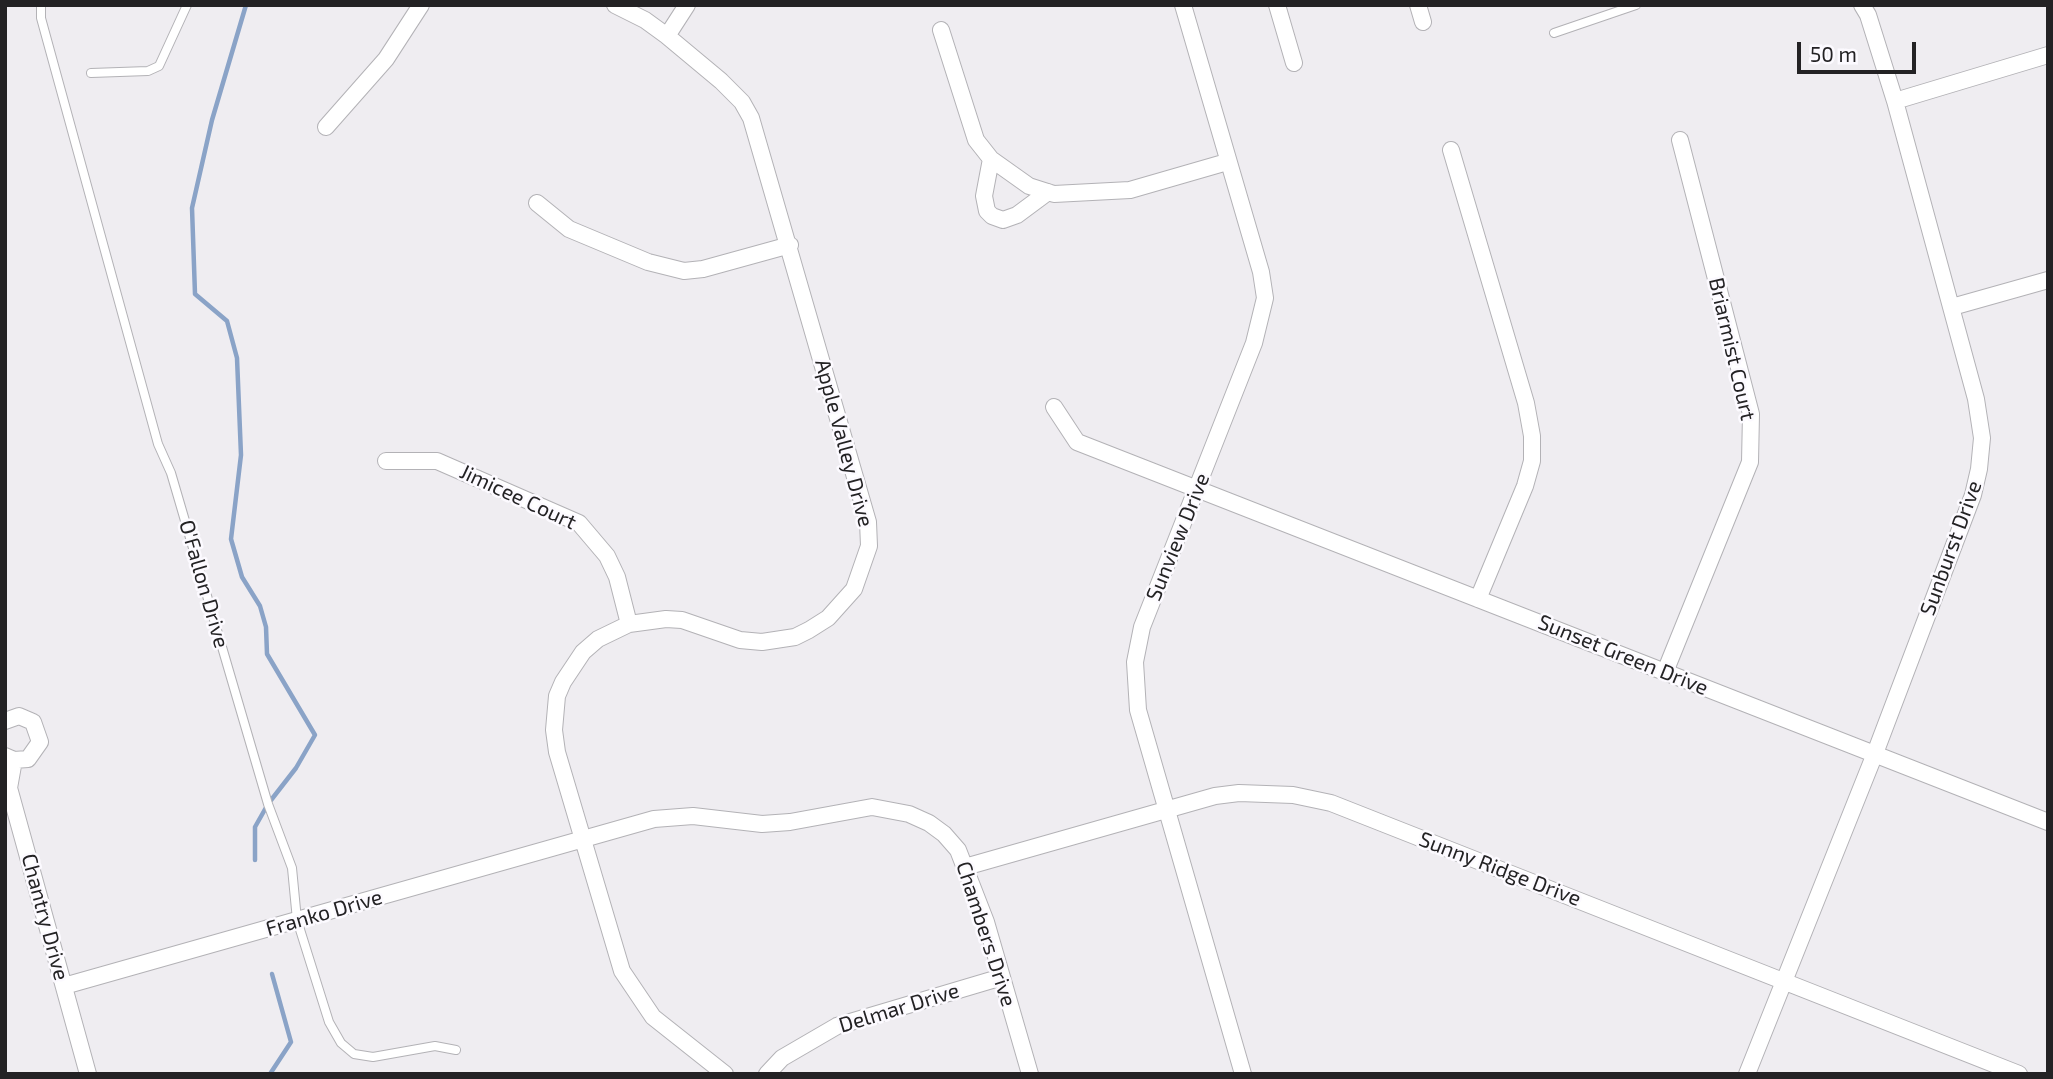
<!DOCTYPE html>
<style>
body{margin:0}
#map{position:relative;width:2053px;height:1079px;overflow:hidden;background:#efedf1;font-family:"Exo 2",sans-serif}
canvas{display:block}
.frame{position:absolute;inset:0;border:7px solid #232224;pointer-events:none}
.scale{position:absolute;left:1797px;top:42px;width:119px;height:32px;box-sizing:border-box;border:4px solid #232224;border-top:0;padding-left:9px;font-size:21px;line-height:24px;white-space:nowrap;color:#232224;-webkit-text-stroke:5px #fcfaff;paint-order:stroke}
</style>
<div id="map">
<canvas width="2053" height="1079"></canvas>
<div class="frame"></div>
<div class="scale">50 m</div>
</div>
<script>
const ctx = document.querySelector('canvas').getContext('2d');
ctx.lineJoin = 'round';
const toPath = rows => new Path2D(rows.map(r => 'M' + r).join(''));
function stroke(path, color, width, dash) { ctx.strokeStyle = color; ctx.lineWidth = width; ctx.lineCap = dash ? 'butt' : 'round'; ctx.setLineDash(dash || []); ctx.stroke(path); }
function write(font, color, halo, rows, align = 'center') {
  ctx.font = font + ' "Exo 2",sans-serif'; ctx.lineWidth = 5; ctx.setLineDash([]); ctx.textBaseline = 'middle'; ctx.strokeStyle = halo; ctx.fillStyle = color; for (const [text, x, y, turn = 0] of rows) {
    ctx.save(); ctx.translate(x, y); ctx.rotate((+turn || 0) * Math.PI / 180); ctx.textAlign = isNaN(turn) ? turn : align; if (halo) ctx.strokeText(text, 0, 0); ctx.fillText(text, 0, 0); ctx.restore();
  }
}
stroke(toPath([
 [246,5,212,120,192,208,195,294,227,321,237,358,241,455,231,539,242,577,260,606,266,627,267,654,315,735,296,768,268,804,255,827,255,860],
 [270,1074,291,1042,272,974]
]), '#8aa3c7', 4.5);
const lane = toPath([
 [41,5,41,18,158,444,171,473,268,804,292,868,297,920,329,1022,341,1043,354,1054,373,1057,435,1046,456,1050],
 [1554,33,1636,5],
 [91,73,148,71,159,66,187,5]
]);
const street = toPath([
 [615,5,645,20,667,36,721,81,742,102,751,118,868,522,869,546,854,589,828,618,809,630,795,637,762,642,740,640,682,620,666,619,629,624,598,639,583,652,563,682,557,696,554,730,557,752,622,971,653,1017,725,1074],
 [1183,5,1261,272,1265,298,1254,343,1142,627,1135,662,1138,710,1243,1074],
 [1277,5,1294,63],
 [1418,5,1423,22],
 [941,30,976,140,991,159,1029,186,1054,194,1130,190,1227,162],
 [667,36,687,5],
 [1895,101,2048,55],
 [326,127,386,59,421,5],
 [1451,150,1526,403,1532,436,1532,461,1525,486,1478,599],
 [991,159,984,196,987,211,992,216,1003,220,1017,215,1048,192],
 [537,203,569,229,648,262,684,271,703,269,790,245],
 [1952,307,2048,280],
 [1054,407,1077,442,2048,822],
 [386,461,437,461,579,523,607,556,617,577,629,624],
 [1665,672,1750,462,1751,414,1680,140],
 [5,721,19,716,33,722,40,742,28,759,14,760,5,756],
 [14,760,9,788,88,1074],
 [965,867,1215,796,1239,793,1293,795,1331,803,2019,1074],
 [64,986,654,819,693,816,762,824,790,822,872,807,909,814,929,823,944,834,958,850,986,922,1030,1074],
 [767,1074,782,1058,837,1026,1002,977],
 [1747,1074,1874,756,1973,495,1979,469,1982,438,1976,399,1895,101,1868,15,1862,5]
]);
stroke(lane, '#b3b2b6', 10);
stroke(street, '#b3b2b6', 18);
stroke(lane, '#fff', 8);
stroke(street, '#fff', 16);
write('21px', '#232224', '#fcfaff', [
 ["Briarmist Court",1732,349,77],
 ["Apple Valley Drive",844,443,75],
 ["Jimicee Court",518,497,25],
 ["Sunview Drive",1178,537,-68],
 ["Sunburst Drive",1951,548,-70],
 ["O'Fallon Drive",204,584,74],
 ["Sunset Green Drive",1623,655,22],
 ["Sunny Ridge Drive",1500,869,21],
 ["Franko Drive",324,913,-16],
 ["Chantry Drive",45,917,75],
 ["Chambers Drive",986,934,72],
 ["Delmar Drive",899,1008,-17]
]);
</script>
